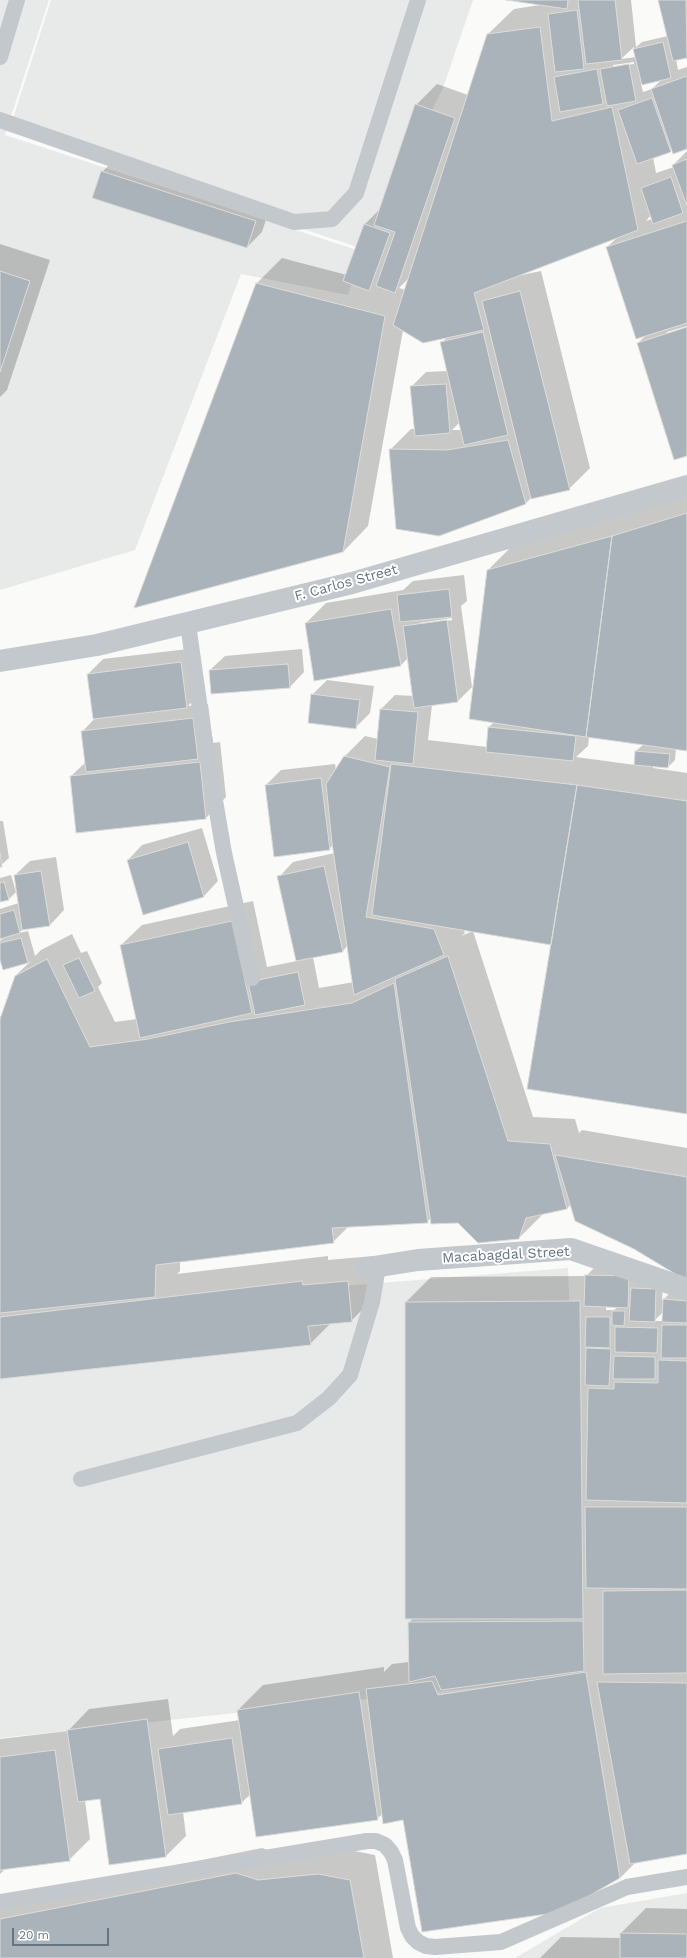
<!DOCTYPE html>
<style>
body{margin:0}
#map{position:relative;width:687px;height:1958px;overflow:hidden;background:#fafaf8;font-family:"Work Sans",sans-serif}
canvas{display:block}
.scale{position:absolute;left:12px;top:1928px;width:97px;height:18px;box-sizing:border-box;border:2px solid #657683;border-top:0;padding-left:5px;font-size:12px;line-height:14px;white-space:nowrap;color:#657683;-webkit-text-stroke:3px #fff;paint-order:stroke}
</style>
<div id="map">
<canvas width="687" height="1958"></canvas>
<div class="scale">20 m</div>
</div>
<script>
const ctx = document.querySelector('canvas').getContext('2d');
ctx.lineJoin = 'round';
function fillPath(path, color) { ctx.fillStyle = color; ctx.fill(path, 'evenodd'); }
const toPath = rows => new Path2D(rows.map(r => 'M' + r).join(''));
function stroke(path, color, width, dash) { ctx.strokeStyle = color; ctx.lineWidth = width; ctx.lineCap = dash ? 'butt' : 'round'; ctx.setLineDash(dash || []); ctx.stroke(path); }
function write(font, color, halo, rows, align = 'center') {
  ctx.font = font + ' "Work Sans",sans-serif'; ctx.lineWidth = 4; ctx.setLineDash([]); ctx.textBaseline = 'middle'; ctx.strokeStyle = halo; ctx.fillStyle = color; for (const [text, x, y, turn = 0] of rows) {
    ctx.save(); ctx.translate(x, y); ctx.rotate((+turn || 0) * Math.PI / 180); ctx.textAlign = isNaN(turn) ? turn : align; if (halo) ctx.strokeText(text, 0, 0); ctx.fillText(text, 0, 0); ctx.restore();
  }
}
fillPath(toPath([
 [0,0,49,0,5,135,363,252,348,295,241,274,135,550,0,590],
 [51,0,473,0,443,88,363,249,9,131],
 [568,1268,585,1676,0,1738,0,1320,330,1287],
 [687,1893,687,1958,515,1958,600,1908]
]), '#e8e9e9');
fillPath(toPath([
 [507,0,631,0,636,47,642,42,668,36,659,0,687,0,687,57,676,59,678,70,687,67,687,148,673,149,670,151,653,157,656,173,674,167,673,165,687,151,687,326,667,332,667,334,687,328,687,455,638,343,647,334,607,247,618,237,517,276,541,271,590,468,569,489,531,498,526,503,439,535,390,450,411,429,415,429,411,387,426,372,448,371,441,343,448,337,403,330,368,526,343,552,257,283,282,258,347,275,365,224,379,210,416,105,437,84,468,95,488,34,514,9,540,5],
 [634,47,636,57,621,59],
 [634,62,634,64,613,67,613,65],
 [661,80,652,89,643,92,641,84],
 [651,215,652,219,646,221],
 [410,277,406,290,399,288],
 [460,422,462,430,452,430],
 [117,157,270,207,262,232,247,247,102,172],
 [0,244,50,260,7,390,0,397],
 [687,496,687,750,676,748,675,760,668,767,653,766,653,768,687,773,687,1113,552,944,463,929,465,933,461,936,473,931,533,1117,575,1119,579,1133,582,1130,687,1148,687,1280,571,1204,567,1209,543,1214,519,1238,458,1222,431,1218,427,1222,349,1226,333,1242,180,1261,180,1271,177,1274,328,1256,328,1260,373,1256,376,1296,351,1321,331,1323,310,1344,0,1378,0,1016,2,1016,15,976,30,962,3,969,0,956,0,941,5,936,0,938,0,909,19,903,15,875,30,861,56,857,64,910,50,925,23,929,19,933,28,931,35,956,41,950,72,934,81,953,87,951,102,983,98,987,115,1022,137,1019,121,945,142,925,253,901,267,967,297,961,279,877,293,862,335,853,334,844,329,849,266,785,281,770,335,764,336,770,344,757,365,736,378,739,381,709,395,695,414,696,408,658,401,665,306,623,326,603,403,590,413,581,464,575,467,601,461,606,472,687,458,701,432,705,428,740,487,747,488,728,494,722,488,570,513,545],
 [452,618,452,620,419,625,419,623],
 [589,737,644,744,636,751,635,765,576,757,588,746],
 [348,945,354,982,319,988,313,957,343,951],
 [196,648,201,692,188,706,208,704,213,743,220,742,226,797,206,818,71,776,86,762,82,732,96,717,88,674,103,659],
 [302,649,304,672,290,687,210,670,225,656],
 [327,680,374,686,370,713,355,728,312,695],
 [0,821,3,821,9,858,0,866],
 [202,828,218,881,204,896,128,860,142,845],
 [11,875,16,892,9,899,0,901,0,878],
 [601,1261,643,1262,643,1282,663,1282,662,1301,671,1292,687,1293,687,1853,636,1862,620,1878,383,1813,377,1819,251,1794,241,1803,183,1812,186,1836,166,1856,101,1798,85,1800,90,1839,69,1860,6,1868,0,1874,0,1739,68,1731,89,1709,168,1699,173,1736,180,1729,240,1720,238,1710,263,1685,384,1667,384,1672,392,1664,409,1662,409,1623,413,1618,406,1302,431,1277,586,1276],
 [606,1306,618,1307,614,1310,606,1310],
 [663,1312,663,1321,654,1321],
 [262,1848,284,1855,344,1849,375,1855,393,1958,0,1958,0,1900],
 [646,1908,687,1909,687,1958,540,1958,561,1937,621,1938,621,1933]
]), '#0003');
const building = toPath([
 [506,0,568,0,567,9,506,0],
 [578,0,615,0,622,60,586,64,578,0],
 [658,0,686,0,687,58,673,61,658,0],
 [577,10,584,69,555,72,548,14,577,10],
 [540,27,552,121,612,107,638,230,474,293,484,330,423,343,393,325,487,34,540,27],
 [663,42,671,78,642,85,633,49,663,42],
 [629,64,636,101,607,106,600,69,629,64],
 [597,69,603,104,560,112,554,77,597,69],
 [687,76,687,149,673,154,651,89,687,76],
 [652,98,671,152,637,164,618,110,652,98],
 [415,104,455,118,395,293,376,286,395,232,374,225,415,104],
 [687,159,687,206,672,165,687,159],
 [101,171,256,221,247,248,92,198,101,171],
 [671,177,683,213,653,224,641,188,671,177],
 [687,221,687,323,636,339,606,247,687,221],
 [364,224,390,233,369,291,343,281,364,224],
 [0,271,30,281,0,372,0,271],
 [256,283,385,316,343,552,134,608,256,283],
 [520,291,570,490,531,499,482,301,520,291],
 [687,327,687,456,674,460,637,343,687,327],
 [483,332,508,435,464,445,440,342,483,332],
 [446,384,450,433,415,436,410,386,446,384],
 [508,440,526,504,439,536,396,529,389,449,447,450,508,440],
 [687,513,687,751,586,737,612,536,687,513],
 [612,536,586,737,469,719,487,570,612,536],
 [449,589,452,617,400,622,397,595,449,589],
 [391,609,401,666,314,681,305,623,391,609],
 [447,620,458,702,414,708,403,626,447,620],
 [181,662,187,708,93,719,87,674,181,662],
 [288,664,290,688,211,694,209,670,288,664],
 [311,694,360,700,356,729,308,723,311,694],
 [380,709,418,712,413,764,375,760,380,709],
 [193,718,198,759,86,772,81,731,193,718],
 [488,727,576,736,573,761,486,752,488,727],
 [635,751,670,754,668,768,634,765,635,751],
 [344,756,390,767,366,917,434,929,444,955,354,995,332,843,326,784,344,756],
 [200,762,206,819,76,833,70,776,200,762],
 [391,764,577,785,551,945,372,915,391,764],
 [321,778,330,850,274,857,265,785,321,778],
 [577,785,687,801,687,1114,527,1089,577,785],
 [188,842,204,897,143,915,127,860,188,842],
 [0,853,2,867,0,867,0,853],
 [324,866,343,952,296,961,277,876,324,866],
 [41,871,50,926,22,930,14,875,41,871],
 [4,882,9,900,0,902,0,883,4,882],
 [14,910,20,933,0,939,0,914,14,910],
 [232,921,252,1013,140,1038,120,945,232,921],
 [21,938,28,963,3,970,0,960,0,943,21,938],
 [448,956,508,1141,550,1144,567,1209,526,1218,519,1239,478,1243,458,1223,431,1224,395,979,448,956],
 [79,958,95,991,79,998,63,965,79,958],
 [47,959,90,1047,148,1039,229,1022,352,1003,394,983,428,1223,332,1228,334,1243,156,1265,155,1297,0,1313,0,1019,15,976,47,959],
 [298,972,305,1005,255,1015,248,982,298,972],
 [555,1155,687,1177,687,1281,634,1249,575,1221,555,1155],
 [585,1275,629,1276,628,1308,584,1306,585,1275],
 [302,1281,303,1285,348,1281,352,1322,308,1326,311,1345,0,1379,0,1317,302,1281],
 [631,1288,656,1289,655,1322,629,1321,631,1288],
 [663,1299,687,1301,687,1323,662,1322,663,1299],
 [580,1301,583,1619,405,1619,405,1302,580,1301],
 [612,1311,625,1311,624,1326,612,1325,612,1311],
 [586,1317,610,1317,610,1348,585,1347,586,1317],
 [662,1325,687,1325,687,1358,661,1358,662,1325],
 [615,1327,658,1328,657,1353,615,1352,615,1327],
 [586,1348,611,1349,609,1386,585,1385,586,1348],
 [614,1356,655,1357,655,1379,613,1379,614,1356],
 [658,1360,687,1361,687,1503,586,1500,588,1388,614,1389,614,1382,658,1383,658,1360],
 [585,1507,687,1507,687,1589,586,1588,585,1507],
 [687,1590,687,1673,603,1674,603,1591,687,1590],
 [583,1621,584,1671,441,1690,435,1676,409,1682,408,1622,583,1621],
 [586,1672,620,1878,561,1912,422,1932,403,1820,383,1824,366,1689,432,1681,438,1695,586,1672],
 [597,1682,687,1683,687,1854,630,1864,597,1682],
 [359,1692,378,1820,256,1837,237,1710,359,1692],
 [147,1719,166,1857,109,1865,100,1799,78,1802,67,1730,147,1719],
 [232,1738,242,1804,168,1815,158,1749,232,1738],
 [55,1750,70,1861,0,1870,0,1757,55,1750],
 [236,1873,258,1880,318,1874,350,1880,364,1958,0,1958,0,1919,236,1873],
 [620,1933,687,1934,687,1958,620,1958,620,1933]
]);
fillPath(building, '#aab3b9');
stroke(building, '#dcdcda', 1);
stroke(toPath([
 [0,57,17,0],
 [0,120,294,222,332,219,356,193,418,0],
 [188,624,203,730,224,853,252,978],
 [81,1479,297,1423,329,1398,350,1375,372,1302,378,1267],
 [0,1902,367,1841,376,1841,385,1845,391,1852,395,1860,408,1928,412,1936,418,1942,426,1946,435,1947,501,1942,627,1887,687,1877]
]), '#c3c8cc', 16);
stroke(toPath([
 [0,661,97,645,352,583,687,486],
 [367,1268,418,1260,571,1249,687,1289]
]), '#c3c8cc', 22);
write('14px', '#657683', '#fff', [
 ["F. Carlos Street",346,583,-15],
 ["Macabagdal Street",506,1255,-3]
]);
</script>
